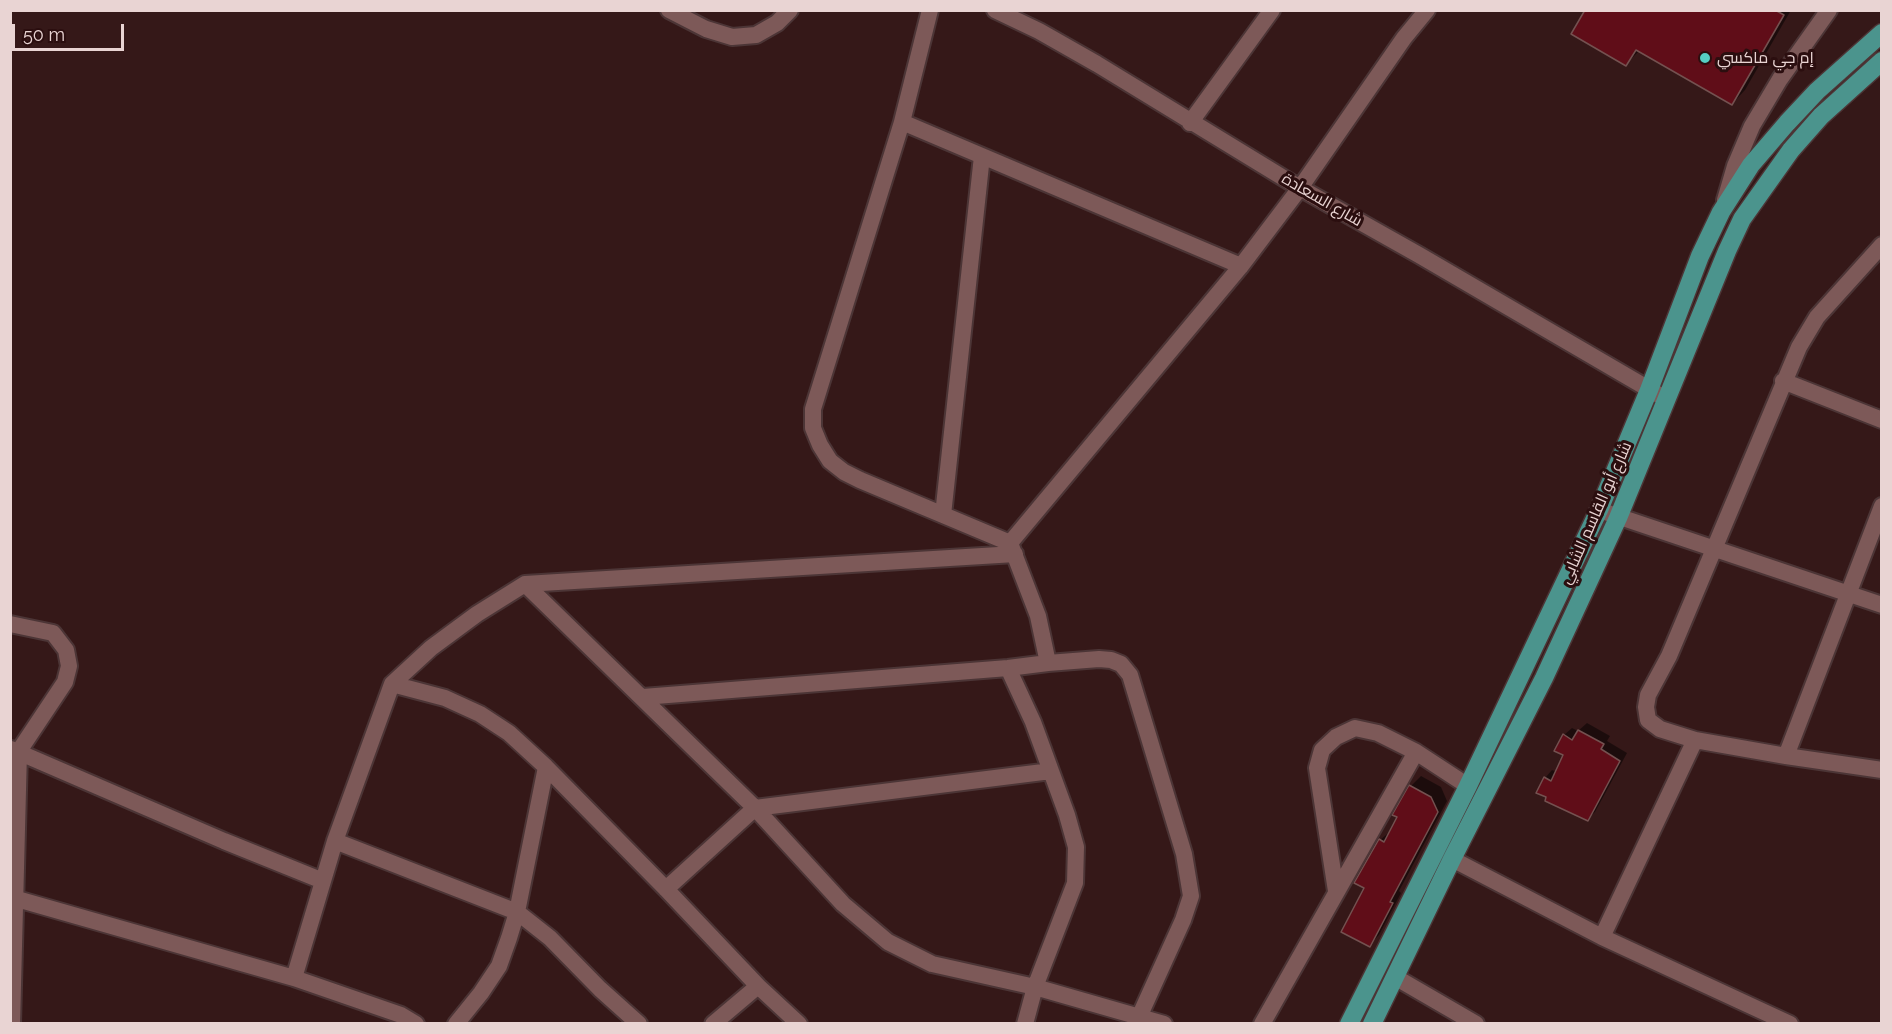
<!DOCTYPE html>
<meta charset="utf-8">
<style>
body{margin:0}
#map{position:relative;width:1892px;height:1034px;overflow:hidden;background:#351818;font-family:Raleway,sans-serif}
canvas{display:block}
.frame{position:absolute;inset:0;border:12px solid #e9d4d3;pointer-events:none}
.scale{position:absolute;left:12px;top:24px;width:112px;height:27px;box-sizing:border-box;border:3px solid #e9d4d3;border-top:0;padding-left:8px;font-size:18px;line-height:21px;white-space:nowrap;color:#e9d4d3;-webkit-text-stroke:4px #2b0e0f;paint-order:stroke}
</style>
<div id="map">
<canvas width="1892" height="1034"></canvas>
<div class="frame"></div>
<div class="scale">50 m</div>
</div>
<script>
const ctx = document.querySelector('canvas').getContext('2d');
ctx.lineJoin = 'round';
function fillPath(path, color) { ctx.fillStyle = color; ctx.fill(path, 'evenodd'); }
const toPath = rows => new Path2D(rows.map(r => 'M' + r).join(''));
function stroke(path, color, width, dash) { ctx.strokeStyle = color; ctx.lineWidth = width; ctx.lineCap = dash ? 'butt' : 'round'; ctx.setLineDash(dash || []); ctx.stroke(path); }
function write(font, color, halo, rows, align = 'center') {
  ctx.font = font + ' Raleway,Cairo,sans-serif'; ctx.lineWidth = 6; ctx.setLineDash([]); ctx.textBaseline = 'middle'; ctx.strokeStyle = halo; ctx.fillStyle = color; for (const [text, x, y, turn = 0] of rows) {
    ctx.save(); ctx.translate(x, y); ctx.rotate((+turn || 0) * Math.PI / 180); ctx.textAlign = isNaN(turn) ? turn : align; if (halo) ctx.strokeText(text, 0, 0); ctx.fillText(text, 0, 0); ctx.restore();
  }
}
fillPath(toPath([
 [1586,10,1791,10,1745,90,1732,104,1640,50,1626,64],
 [1587,723,1610,736,1607,741,1627,753,1595,812,1587,819,1545,778,1552,770,1557,772,1565,755,1564,735,1572,728,1578,731],
 [1421,776,1441,787,1447,801,1399,891,1401,893,1379,935,1369,945,1366,887,1380,840,1391,831,1399,817,1394,814,1411,786]
]), '#0007');
const building = toPath([
 [1585,10,1775,10,1784,15,1732,105,1636,50,1626,66,1571,34,1585,10],
 [1578,730,1604,744,1601,749,1620,761,1588,821,1545,801,1546,797,1536,793,1544,777,1551,781,1563,755,1554,751,1563,734,1572,740,1578,730],
 [1409,785,1431,797,1438,812,1390,902,1393,903,1370,947,1341,932,1364,888,1354,883,1379,839,1384,842,1397,817,1392,815,1409,785]
]);
fillPath(building, '#600d18');
stroke(building, '#745150', 1.5);
const minor = toPath([
 [669,10,706,29,732,37,756,35,777,23,790,10],
 [930,10,902,122,813,409,813,428,820,445,830,461,844,472,860,480,1010,543,1038,616,1048,663],
 [995,10,1039,31,1097,64,1300,188,1419,255,1659,395],
 [902,122,1241,266],
 [1190,123,1272,10],
 [1725,200,1735,166,1752,126,1780,79,1829,10],
 [1882,245,1817,317,1799,347,1669,656,1648,695,1646,707,1648,720,1660,729,1695,740,1786,756,1882,770],
 [1783,381,1882,420],
 [1599,510,1882,605],
 [943,515,982,156],
 [1010,543,1241,266,1300,188,1404,38,1427,10],
 [525,584,755,808,843,904,888,942,932,964,1035,987,1164,1024],
 [10,624,53,633,66,650,69,666,65,682,19,751,12,1024],
 [1008,668,1033,722,1067,815,1076,847,1075,883,1035,987,1025,1024],
 [392,684,445,698,480,714,509,733,546,767,666,889,758,986,799,1024],
 [643,697,1008,668,1048,663,1099,659,1111,660,1121,664,1130,675,1184,854,1191,896,1183,920,1140,1015],
 [11,749,224,841,323,881],
 [1786,756,1882,506],
 [335,841,517,912,550,938,600,989,639,1024],
 [1452,859,1602,937,1790,1024],
 [666,889,755,808,1051,771],
 [1336,891,1317,768,1322,750,1336,737,1355,728,1378,733,1416,752,1468,786],
 [10,897,294,978,401,1015,416,1024],
 [1602,937,1695,740],
 [1395,977,1476,1024],
 [294,978,335,841,392,684,431,648,477,614,525,584,1015,554],
 [456,1024,481,993,499,966,509,938,517,912,546,767],
 [713,1024,758,986],
 [1262,1024,1416,752]
]);
const major = toPath([
 [1349,1024,1468,786,1599,510,1649,390,1700,256,1721,212,1751,165,1787,123,1817,91,1882,33],
 [1372,1024,1452,859,1544,678,1618,518,1727,251,1742,219,1791,150,1821,116,1882,61]
]);
stroke(minor, '#4c3536', 20);
stroke(major, '#4c3536', 21);
stroke(minor, '#7d5958', 16);
stroke(major, '#4b948d', 18);
for (const [x, y, r, color] of [
 [1705,58,6,"#56cec3"]
]) { const dot = new Path2D(); dot.arc(x, y, r, 0, 2 * Math.PI); ctx.fillStyle = color; ctx.fill(dot); stroke(dot, '#2b0e0f', 2); }
write('16px', '#e9d4d3', '#2b0e0f', [
 ["إم جي ماكسي",1717,58]
], 'left');
write('16px', '#e9d4d3', '#2b0e0f', [
 ["شارع السعادة",1322,200,30],
 ["شارع أبو القاسم الشابي",1596,513,-66]
]);
</script>
